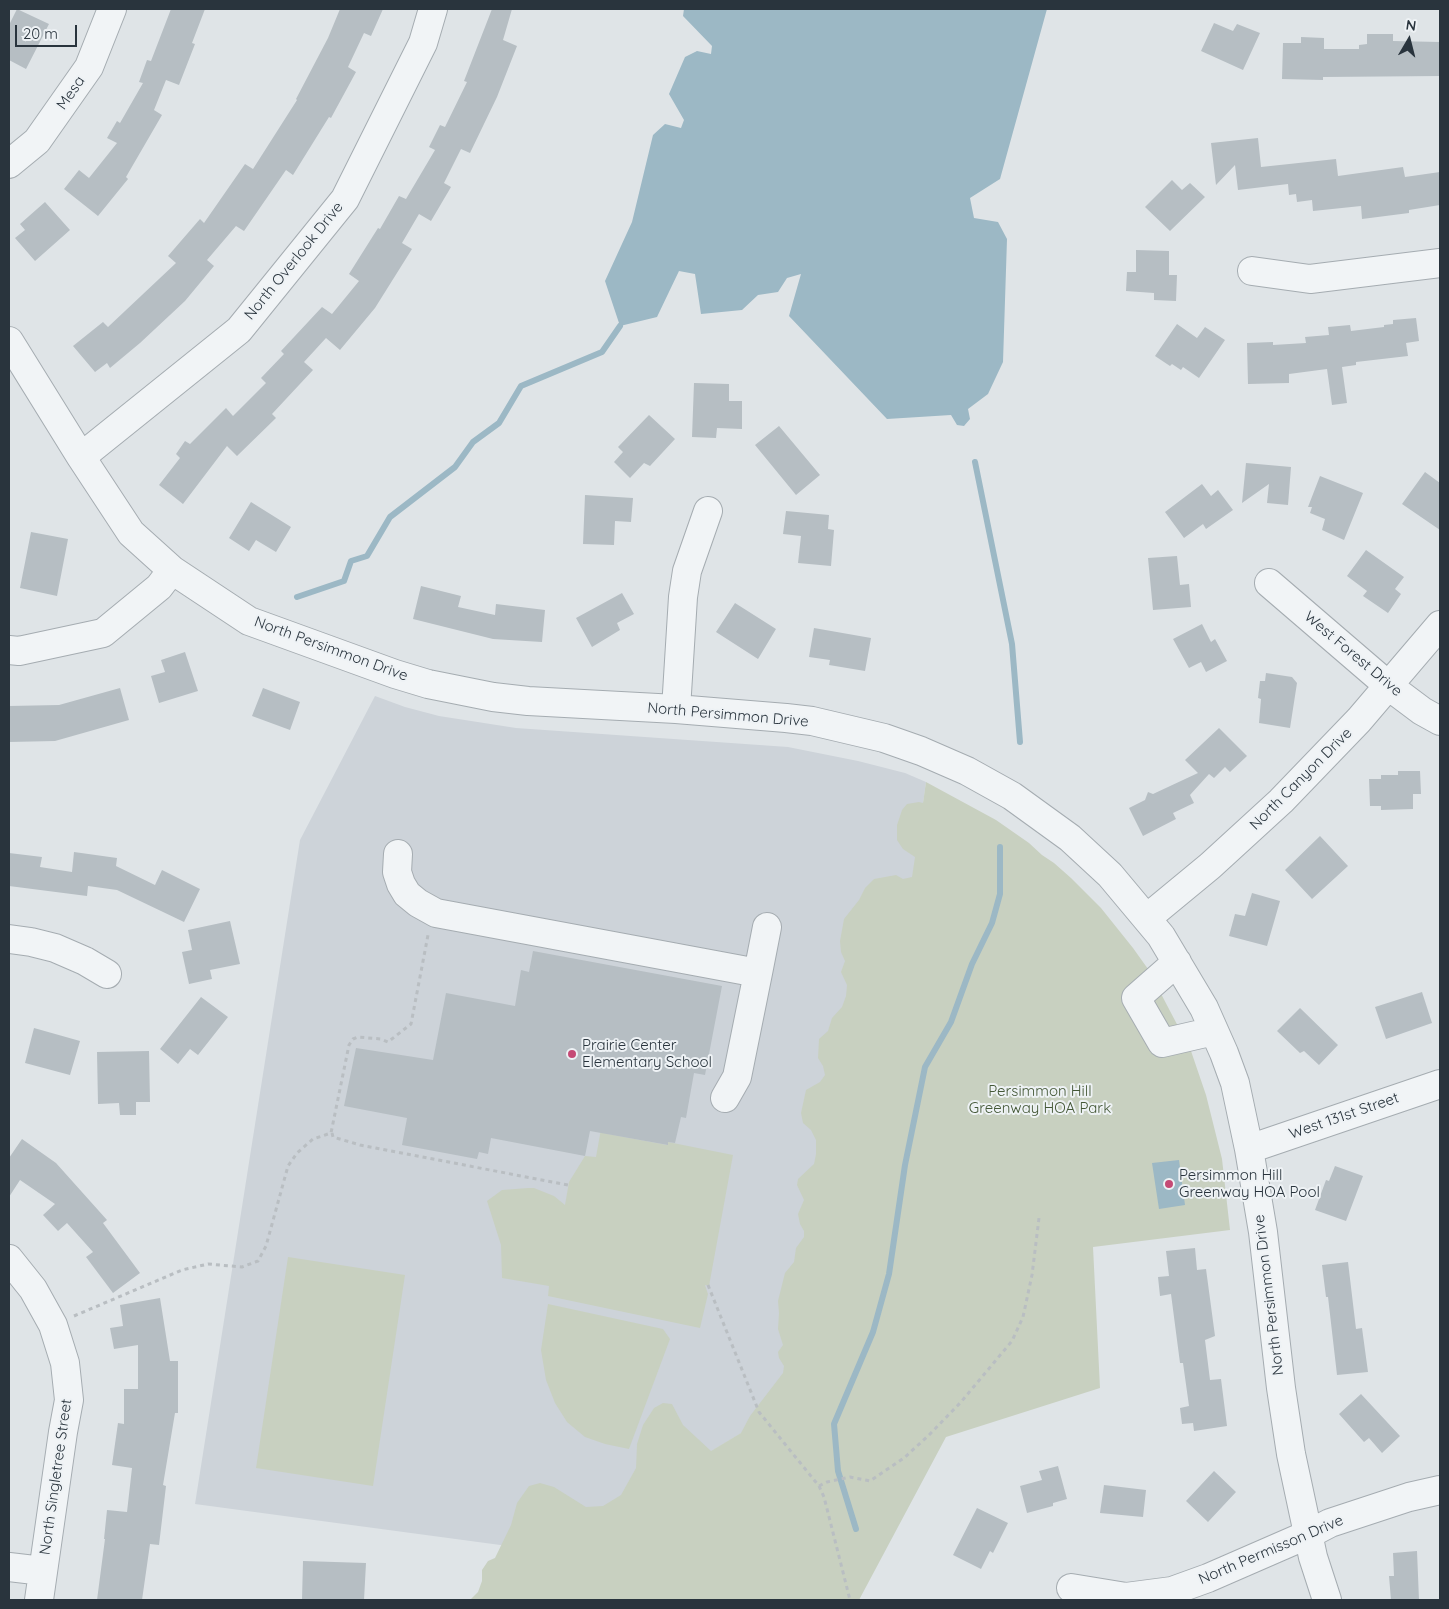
<!DOCTYPE html>
<style>
body{margin:0}
#map{position:relative;width:1449px;height:1609px;overflow:hidden;background:#dfe4e7;font-family:Quicksand,sans-serif}
canvas{display:block}
.frame{position:absolute;inset:0;border:10px solid #29343d;pointer-events:none}
.north{position:absolute;left:1384px;top:15px;width:50px;height:50px;-webkit-text-stroke:4px #eef2f5;paint-order:stroke;rotate:8deg;font-size:14px;font-weight:700;line-height:20px;text-align:center;color:#29343d}
.north::after{content:'';display:block;margin:auto;width:18px;height:22px;background:#29343d;clip-path:polygon(50% 0,100% 100%,50% 72%,0 100%)}
.scale{position:absolute;left:15px;top:25px;width:62px;height:22px;box-sizing:border-box;border:2px solid #29343d;border-top:0;padding-left:6px;font-size:15px;line-height:18px;white-space:nowrap;color:#29343d;-webkit-text-stroke:4px #eef2f5;paint-order:stroke}
</style>
<div id="map">
<canvas width="1449" height="1609"></canvas>
<div class="frame"></div>
<div class="north">N</div>
<div class="scale">20 m</div>
</div>
<script>
const ctx = document.querySelector('canvas').getContext('2d');
ctx.lineJoin = 'round';
function fillPath(path, color) { ctx.fillStyle = color; ctx.fill(path, 'evenodd'); }
const toPath = rows => new Path2D(rows.map(r => 'M' + r).join(''));
function stroke(path, color, width, dash) { ctx.strokeStyle = color; ctx.lineWidth = width; ctx.lineCap = dash ? 'butt' : 'round'; ctx.setLineDash(dash || []); ctx.stroke(path); }
function write(font, color, halo, rows, align = 'center') {
  ctx.font = font + ' Quicksand,sans-serif'; ctx.lineWidth = 4; ctx.setLineDash([]); ctx.textBaseline = 'middle'; ctx.strokeStyle = halo; ctx.fillStyle = color; for (const [text, x, y, turn = 0] of rows) {
    ctx.save(); ctx.translate(x, y); ctx.rotate((+turn || 0) * Math.PI / 180); ctx.textAlign = isNaN(turn) ? turn : align; if (halo) ctx.strokeText(text, 0, 0); ctx.fillText(text, 0, 0); ctx.restore();
  }
}
fillPath(toPath([
 [375,696,405,707,439,716,516,728,788,747,858,761,905,773,926,782,845,1371,545,1551,195,1504,300,840]
]), '#cdd3d9');
fillPath(toPath([
 [926,782,996,820,1029,843,1042,855,1054,863,1071,878,1101,908,1133,948,1148,969,1191,1051,1206,1095,1222,1159,1230,1230,1093,1247,1100,1388,946,1437,859,1600,470,1600,478,1592,482,1581,482,1570,488,1561,495,1558,511,1525,517,1503,529,1486,540,1483,554,1487,586,1507,603,1506,621,1495,636,1468,637,1444,643,1425,654,1408,663,1403,672,1404,683,1425,711,1451,741,1433,750,1416,783,1373,784,1366,779,1358,778,1352,783,1345,778,1329,779,1313,778,1301,785,1273,794,1262,796,1248,804,1237,804,1231,800,1224,798,1214,804,1200,797,1185,798,1179,814,1164,816,1154,816,1140,811,1130,803,1123,801,1113,806,1090,820,1082,825,1075,823,1066,818,1058,819,1039,828,1031,832,1018,842,1007,846,996,847,985,841,972,845,961,841,952,840,941,844,919,859,900,865,888,874,879,896,875,903,879,912,877,915,857,903,849,897,840,897,825,902,810,907,804,919,802,923,803],
 [601,1129,608,1134,667,1145,668,1142,733,1155,709,1286,705,1285,708,1294,700,1328,548,1296,549,1286,502,1278,501,1245,487,1201,502,1190,528,1188,534,1188,554,1196,565,1205,569,1182,585,1156,596,1157],
 [288,1257,405,1275,373,1486,256,1468],
 [548,1304,663,1329,670,1339,629,1449,605,1444,585,1437,567,1422,555,1403,546,1380,541,1350]
]), '#c8d0c0');
fillPath(toPath([
 [684,9,1047,9,1000,179,970,198,974,218,998,222,1007,239,1003,362,988,394,968,409,970,419,964,426,957,425,951,415,887,419,789,316,801,274,787,278,778,292,758,295,742,310,701,314,695,274,679,271,657,317,620,326,605,281,632,222,653,135,665,124,681,128,684,120,669,94,685,57,697,51,711,54,712,46,683,16],
 [1179,1160,1185,1205,1159,1209,1152,1163]
]), '#9cb8c5');
stroke(toPath([
 [975,462,1012,644,1020,742],
 [297,597,344,581,351,561,367,556,390,517,455,467,473,442,499,423,521,386,602,352,620,326],
 [856,1529,838,1471,834,1424,873,1332,889,1274,905,1165,925,1067,951,1022,972,964,992,923,1000,894,1000,847]
]), '#9cb8c5', 6);
fillPath(toPath([
 [17,9,49,24,26,69,9,60,9,25],
 [171,9,205,9,192,43,195,44,179,85,166,80,154,110,162,115,126,177,128,179,98,216,64,189,79,170,89,178,117,143,107,138,117,121,120,123,143,83,139,82,147,60,151,61],
 [340,9,383,9,371,36,364,33,348,67,356,72,331,118,329,117,293,175,286,170,244,231,236,226,207,260,214,266,185,301,140,343,110,368,107,363,95,372,73,346,103,322,108,327,176,263,168,256,200,219,204,223,245,164,253,169,297,100,296,99,328,38],
 [492,9,512,9,503,40,517,46,497,97,470,153,461,149,444,183,451,187,431,221,419,214,402,243,412,249,375,308,340,350,326,338,304,362,313,370,272,414,276,418,237,456,227,446,183,504,159,485,180,458,176,454,185,441,190,444,226,408,233,416,266,383,261,378,284,354,281,351,322,307,332,314,359,281,349,274,378,228,380,229,399,196,406,199,435,150,429,147,440,125,445,127,467,82,464,81],
 [1214,23,1233,31,1237,24,1260,33,1243,70,1201,51],
 [1367,34,1393,34,1393,41,1440,42,1440,76,1323,77,1323,80,1282,79,1283,43,1301,43,1301,37,1324,38,1324,49,1359,49,1359,45,1367,44],
 [1258,138,1261,167,1336,159,1338,176,1403,167,1405,177,1440,172,1440,205,1409,210,1409,213,1362,219,1361,206,1313,211,1312,200,1297,202,1296,194,1289,195,1288,184,1238,190,1235,165,1216,185,1211,143],
 [1172,180,1182,190,1190,183,1205,197,1170,231,1145,207],
 [45,202,70,230,35,261,15,238,25,230,20,224],
 [1136,250,1169,251,1169,275,1177,275,1176,301,1154,300,1154,293,1126,291,1127,272,1136,272],
 [1416,318,1419,341,1406,343,1408,356,1356,362,1356,365,1342,367,1347,403,1332,405,1327,369,1289,374,1289,383,1248,384,1247,343,1273,342,1273,345,1306,343,1305,337,1329,335,1328,327,1350,325,1351,331,1384,327,1384,325,1393,324,1393,320],
 [1177,324,1197,338,1205,327,1225,340,1199,378,1183,367,1181,370,1172,364,1170,366,1155,356],
 [694,383,729,384,729,401,742,401,742,429,717,428,716,438,692,437],
 [649,415,675,439,650,466,644,463,630,478,614,462,623,452,618,447],
 [779,426,820,475,796,495,755,445],
 [1246,463,1291,467,1288,505,1267,503,1269,484,1242,503],
 [1425,472,1440,483,1440,530,1402,504],
 [1320,476,1363,493,1344,540,1322,530,1325,519,1310,513,1312,507,1308,507],
 [1202,484,1211,496,1218,490,1233,510,1206,529,1203,524,1184,538,1165,512],
 [585,495,633,498,631,522,615,521,614,545,583,544],
 [251,502,291,527,276,552,256,540,249,551,229,538],
 [786,511,829,515,828,529,834,530,831,566,798,563,801,536,783,534],
 [31,532,68,539,57,596,20,588],
 [1366,550,1404,577,1395,589,1401,594,1388,613,1363,596,1367,591,1347,576],
 [1177,556,1180,585,1189,584,1191,607,1153,610,1148,558],
 [421,586,461,596,458,607,495,615,496,604,545,610,542,642,493,639,413,619],
 [622,593,634,614,617,623,620,630,592,647,576,618],
 [735,603,776,629,758,659,716,632],
 [1202,624,1211,642,1215,639,1227,661,1206,672,1201,662,1189,668,1173,639],
 [814,628,871,638,865,671,829,665,830,660,809,657],
 [185,652,198,691,159,703,151,676,165,672,161,660],
 [1266,673,1292,677,1297,683,1290,728,1259,723,1261,699,1258,698,1260,681,1265,681],
 [120,688,129,720,55,741,9,742,9,706,59,705],
 [263,688,300,702,290,730,252,716],
 [1219,728,1247,756,1230,772,1225,767,1214,778,1209,774,1190,795,1194,803,1173,813,1176,819,1143,836,1129,808,1145,800,1148,792,1153,794,1198,773,1185,760],
 [1398,771,1420,771,1421,794,1413,794,1413,809,1381,810,1381,806,1370,806,1369,779,1381,779,1381,775,1398,775],
 [1320,836,1348,866,1312,899,1285,870],
 [74,852,117,858,116,866,155,885,162,870,200,889,184,922,117,890,88,886,87,896,9,886,9,853,42,857,40,867,72,872],
 [1252,893,1280,901,1267,946,1229,936,1235,914,1245,916],
 [230,921,240,964,210,970,212,979,189,984,182,952,192,950,188,930],
 [533,951,722,986,705,1075,694,1073,686,1118,681,1117,675,1143,668,1142,668,1145,590,1131,585,1156,491,1138,488,1154,479,1152,477,1159,402,1145,407,1118,344,1106,356,1048,433,1060,446,993,515,1006,521,970,529,972],
 [1422,992,1432,1023,1386,1039,1375,1007],
 [201,997,228,1017,198,1055,190,1049,178,1064,160,1049],
 [1300,1008,1338,1045,1319,1065,1304,1051,1300,1053,1277,1031],
 [34,1028,80,1041,70,1075,25,1063],
 [149,1051,150,1102,136,1102,136,1115,120,1115,119,1103,98,1104,97,1052],
 [22,1139,56,1163,107,1220,103,1223,140,1273,113,1293,86,1257,93,1252,67,1223,58,1231,43,1215,55,1204,20,1180,9,1197,9,1158],
 [1335,1166,1363,1176,1346,1221,1315,1210,1326,1180,1329,1181],
 [1195,1248,1197,1270,1206,1269,1215,1336,1205,1340,1210,1380,1221,1379,1227,1426,1194,1431,1193,1423,1182,1424,1180,1408,1189,1406,1183,1363,1180,1363,1171,1294,1160,1296,1158,1277,1169,1276,1166,1251],
 [1348,1262,1356,1329,1362,1328,1368,1372,1337,1375,1328,1297,1326,1297,1322,1265],
 [160,1298,170,1361,178,1361,178,1413,175,1413,163,1485,166,1486,159,1545,150,1544,142,1600,97,1600,105,1539,104,1539,107,1510,127,1512,132,1468,112,1465,118,1423,124,1424,124,1389,138,1389,138,1345,114,1349,110,1328,123,1326,120,1305],
 [1361,1394,1400,1436,1382,1453,1369,1438,1364,1442,1339,1414],
 [1058,1466,1067,1499,1053,1503,1053,1506,1027,1513,1020,1486,1042,1480,1039,1471],
 [1214,1471,1236,1492,1208,1522,1186,1501],
 [1104,1485,1146,1490,1143,1517,1100,1513],
 [977,1508,1008,1523,993,1553,990,1551,981,1569,953,1555],
 [1417,1551,1419,1600,1391,1600,1389,1576,1394,1576,1393,1553],
 [303,1561,366,1563,364,1600,302,1600]
]), '#b6bec3');
const minor = toPath([
 [9,164,37,141,89,67,112,9],
 [1252,271,1310,279,1440,263],
 [9,341,81,457,131,533,172,570,249,621,395,674,428,684,493,697,528,701,676,709,786,718,812,721,884,738,921,751,967,771,1012,796,1070,838,1110,875,1161,936,1204,1008,1224,1053,1235,1083,1249,1149,1263,1232,1281,1388,1291,1454,1313,1557,1327,1600],
 [81,457,239,330,345,199,423,43,433,9],
 [1269,583,1390,687,1422,711,1440,721],
 [9,650,19,651,103,633,159,587,172,570],
 [676,709,683,597,687,571,708,511],
 [398,854,397,872,401,884,407,894,418,903,436,913,758,973,767,927],
 [1147,918,1210,866,1281,801,1359,720,1440,625],
 [9,939,31,942,55,948,85,961,107,974],
 [1177,962,1136,998,1162,1043,1214,1031],
 [725,1098,737,1077,758,973],
 [1249,1149,1440,1084],
 [9,1259,33,1289,53,1325,65,1363,69,1400,63,1432,39,1600],
 [9,1567,43,1571],
 [1071,1588,1126,1597,1172,1591,1208,1578,1309,1534,1330,1523,1409,1497,1440,1490]
]);
stroke(minor, '#a5acb1', 30);
stroke(toPath([
 [332,1133,333,1137,360,1145,568,1185],
 [708,1285,759,1412,819,1486,824,1497,850,1600],
 [74,1316,182,1270,208,1264,242,1267,258,1261,266,1246,288,1166,297,1153,313,1139,331,1133,349,1045,353,1039,358,1037,381,1039,388,1042,411,1024,428,935],
 [819,1486,827,1482,850,1477,870,1481,904,1458,929,1435,961,1402,1012,1341,1023,1317,1032,1275,1039,1218]
]), '#b9bec2', 3, [4, 4]);
stroke(minor, '#f1f4f6', 28);
for (const [x, y, r, color] of [
 [572,1054,5,"#c54a75"],
 [1169,1184,5,"#c54a75"]
]) { const dot = new Path2D(); dot.arc(x, y, r, 0, 2 * Math.PI); ctx.fillStyle = color; ctx.fill(dot); stroke(dot, '#eef2f5', 2); }
write('15px', '#29343d', '#eef2f5', [
 ["Mesa",71,93,-55],
 ["North Overlook Drive",294,261,-51],
 ["North Persimmon Drive",331,649,20],
 ["West Forest Drive",1353,654,40],
 ["North Persimmon Drive",728,715,5],
 ["North Canyon Drive",1301,779,-45],
 ["West 131st Street",1344,1116,-19],
 ["North Persimmon Drive",1269,1295,-97],
 ["North Singletree Street",56,1477,-82],
 ["North Permisson Drive",1271,1550,-23]
]);
write('15px', '#29343d', '#eef2f5', [
 ["Prairie Center",582,1045],
 ["Elementary School",582,1062],
 ["Persimmon Hill",1179,1175],
 ["Greenway HOA Pool",1179,1192]
], 'left');
write('15px', '#445837', '#eef2f5', [
 ["Persimmon Hill",1040,1091],
 ["Greenway HOA Park",1040,1108]
]);
</script>
